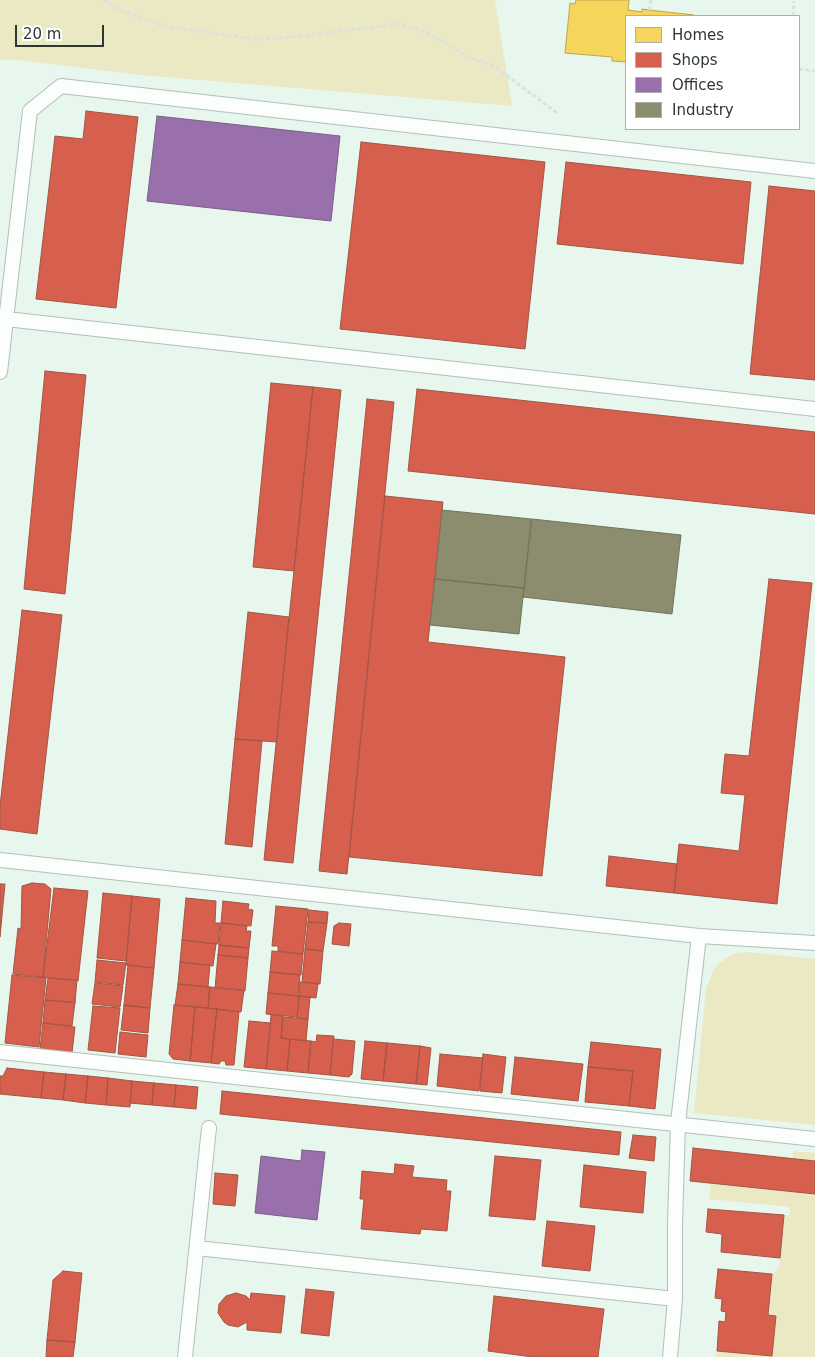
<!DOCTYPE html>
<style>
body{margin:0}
#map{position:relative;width:815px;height:1357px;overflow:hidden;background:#e7f7ed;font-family:"DejaVu Sans",sans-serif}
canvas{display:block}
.legend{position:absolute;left:625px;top:15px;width:175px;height:115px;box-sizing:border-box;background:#fff;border:1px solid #abafad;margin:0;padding:6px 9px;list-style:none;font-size:15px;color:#2d3832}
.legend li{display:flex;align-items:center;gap:10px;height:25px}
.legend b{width:25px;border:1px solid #abafad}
.scale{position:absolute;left:15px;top:25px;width:89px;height:22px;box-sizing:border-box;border:2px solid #2d3832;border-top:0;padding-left:6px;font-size:15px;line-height:18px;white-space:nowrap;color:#2d3832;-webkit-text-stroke:4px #fff;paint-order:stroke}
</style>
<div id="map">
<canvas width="815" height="1357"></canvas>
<ul class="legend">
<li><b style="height:14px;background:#f6d55c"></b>Homes</li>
<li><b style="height:14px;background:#d6604d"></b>Shops</li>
<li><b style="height:14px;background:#9970ab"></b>Offices</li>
<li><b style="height:14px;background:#8c8c6e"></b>Industry</li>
</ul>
<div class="scale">20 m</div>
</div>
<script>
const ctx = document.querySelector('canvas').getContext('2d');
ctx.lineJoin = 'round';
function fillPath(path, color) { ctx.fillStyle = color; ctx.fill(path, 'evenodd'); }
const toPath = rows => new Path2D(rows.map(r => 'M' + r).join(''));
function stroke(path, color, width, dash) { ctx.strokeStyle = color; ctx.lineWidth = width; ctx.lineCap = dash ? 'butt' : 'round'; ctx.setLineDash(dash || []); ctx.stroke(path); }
fillPath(toPath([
 [0,0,495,0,512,106,140,75,18,60,0,60],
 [748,952,815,959,815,1125,694,1113,706,989,714,969,721,962,733,954],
 [793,1151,815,1153,815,1161,793,1158],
 [711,1184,815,1194,815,1357,716,1357,717,1351,772,1356,768,1315,772,1274,779,1267,784,1215,790,1215,790,1207,709,1199]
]), '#eae9c4');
const homes = toPath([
 [576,0,629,0,628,10,642,12,642,9,649,10,694,15,694,16,626,16,626,62,612,61,612,57,565,53,570,3,575,4,576,0]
]);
fillPath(homes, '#f6d55c');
stroke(homes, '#baa64f', 1);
const shops = toPath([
 [86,111,138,117,116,308,36,299,55,136,83,139,86,111],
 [361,142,545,162,525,349,340,329,361,142],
 [566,162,751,182,743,264,557,244,566,162],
 [769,186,815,191,815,380,750,374,769,186],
 [45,371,86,375,65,594,24,589,45,371],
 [271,383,313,387,294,571,253,567,271,383],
 [313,387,341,390,293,863,264,860,313,387],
 [417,389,815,432,815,514,408,471,417,389],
 [367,399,394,402,347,874,319,871,367,399],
 [385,496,443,502,428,642,565,657,542,876,349,857,385,496],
 [769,579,812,583,777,904,674,893,679,844,739,851,745,795,721,793,725,754,749,756,769,579],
 [22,610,62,615,37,834,0,829,0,806,22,610],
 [248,612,289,617,277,742,235,739,248,612],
 [235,739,262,741,252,847,225,844,235,739],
 [609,856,677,864,674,893,606,886,609,856],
 [32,883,45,884,51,889,43,977,13,974,18,928,21,929,22,886,32,883],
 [0,884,5,884,0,937,0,884],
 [54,888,88,891,78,981,43,977,54,888],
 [103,893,132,896,126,961,97,958,103,893],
 [132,896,160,899,154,968,126,965,132,896],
 [186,898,216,901,215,923,220,923,218,944,182,940,186,898],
 [223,901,249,904,248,909,253,910,251,926,221,923,223,901],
 [276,906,308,909,303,954,278,951,278,946,272,946,276,906],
 [309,910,328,912,327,923,308,922,309,910],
 [308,922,327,923,323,951,305,949,308,922],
 [221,923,247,926,246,931,251,931,249,948,219,945,221,923],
 [339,923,351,924,349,946,332,944,334,926,339,923],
 [182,940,216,944,213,966,180,962,182,940],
 [219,945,249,948,248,958,218,955,219,945],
 [305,949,323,951,320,984,302,982,305,949],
 [272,951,303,954,301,975,270,972,272,951],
 [218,955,248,958,245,991,215,988,218,955],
 [97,960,126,963,123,985,95,982,97,960],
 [180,962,210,965,208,987,178,984,180,962],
 [128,965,154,968,150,1008,124,1005,128,965],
 [270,972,300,975,298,996,268,993,270,972],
 [12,975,46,978,39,1047,5,1043,12,975],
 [48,978,77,980,75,1003,45,1000,48,978],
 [300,982,318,984,316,998,299,996,300,982],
 [95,983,123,986,120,1007,92,1004,95,983],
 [178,984,210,987,208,1008,175,1005,178,984],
 [210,987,244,990,241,1012,208,1008,210,987],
 [268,993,299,996,297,1017,266,1014,268,993],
 [299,996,310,997,308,1019,297,1018,299,996],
 [45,1000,75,1002,72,1026,43,1023,45,1000],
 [124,1005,150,1008,148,1033,121,1030,124,1005],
 [174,1005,195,1007,190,1061,173,1059,169,1054,174,1005],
 [93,1006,120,1008,115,1053,88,1050,93,1006],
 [195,1007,217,1009,211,1063,190,1061,195,1007],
 [217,1009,239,1012,234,1065,226,1065,225,1061,221,1061,219,1064,211,1063,217,1009],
 [271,1015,283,1016,281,1038,290,1039,287,1071,266,1069,271,1015],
 [283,1017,308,1019,306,1041,281,1038,283,1017],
 [249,1021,271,1023,266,1069,244,1067,249,1021],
 [43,1023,75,1027,72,1053,40,1049,43,1023],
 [120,1032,148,1035,146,1057,118,1054,120,1032],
 [317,1035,334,1036,330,1075,308,1073,311,1041,316,1042,317,1035],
 [290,1039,311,1041,308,1073,287,1071,290,1039],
 [333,1039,355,1041,352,1074,349,1077,330,1075,333,1039],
 [365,1041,387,1043,383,1081,361,1079,365,1041],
 [591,1042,661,1049,655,1109,629,1106,633,1071,588,1067,591,1042],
 [387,1043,420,1046,416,1084,383,1081,387,1043],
 [420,1046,431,1048,427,1085,416,1084,420,1046],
 [440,1054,483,1058,479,1091,437,1086,440,1054],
 [483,1054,506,1057,502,1093,480,1091,483,1054],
 [515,1057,583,1064,578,1101,511,1094,515,1057],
 [588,1067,633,1071,629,1106,585,1102,588,1067],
 [7,1068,44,1072,41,1098,0,1094,0,1076,3,1076,7,1068],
 [44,1072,66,1074,63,1100,41,1098,44,1072],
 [66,1074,88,1076,85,1103,63,1100,66,1074],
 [88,1076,108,1078,106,1105,85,1103,88,1076],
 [108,1078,132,1081,130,1107,106,1105,108,1078],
 [132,1081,154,1083,152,1105,130,1103,132,1081],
 [154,1083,176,1085,174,1107,152,1105,154,1083],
 [176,1085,198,1087,196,1109,174,1107,176,1085],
 [222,1091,621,1132,619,1155,220,1114,222,1091],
 [633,1135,656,1137,654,1161,629,1158,633,1135],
 [693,1148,815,1161,815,1194,690,1181,693,1148],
 [495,1156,541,1160,535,1220,489,1216,495,1156],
 [395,1164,414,1166,412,1177,447,1180,446,1191,451,1191,447,1231,421,1229,420,1234,361,1229,364,1199,360,1199,362,1171,394,1174,395,1164],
 [584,1165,646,1172,643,1213,580,1207,584,1165],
 [215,1173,238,1175,235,1206,213,1204,215,1173],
 [708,1209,784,1215,780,1258,721,1252,722,1234,706,1232,708,1209],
 [547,1221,595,1226,590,1271,542,1266,547,1221],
 [718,1269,772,1274,768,1315,776,1316,772,1356,717,1351,719,1321,725,1322,726,1312,721,1311,722,1299,715,1298,718,1269],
 [63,1271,82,1273,75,1342,47,1340,53,1280,63,1271],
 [306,1289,334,1292,329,1336,301,1333,306,1289],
 [236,1293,246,1296,250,1300,251,1293,285,1296,281,1333,247,1330,247,1322,238,1327,228,1325,224,1322,218,1313,219,1304,226,1296,236,1293],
 [494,1296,604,1309,598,1357,533,1357,488,1351,494,1296],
 [47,1340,75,1342,73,1357,46,1357,47,1340]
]);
fillPath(shops, '#d6604d');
stroke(shops, '#a35445', 1);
const offices = toPath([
 [157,116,340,136,331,221,147,201,157,116],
 [302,1150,325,1152,317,1220,255,1213,261,1156,301,1161,302,1150]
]);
fillPath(offices, '#9970ab');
stroke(offices, '#795f87', 1);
const industry = toPath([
 [442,510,531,519,524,588,435,579,442,510],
 [532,519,681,535,672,614,523,597,532,519],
 [435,579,524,588,519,634,430,625,435,579]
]);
fillPath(industry, '#8c8c6e');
stroke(industry, '#70735c', 1);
const service = toPath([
 [6,319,815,409],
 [0,372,30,111,61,86,815,171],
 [0,860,699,936,815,943],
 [0,1052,815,1139],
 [197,1248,675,1299],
 [185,1357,209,1128],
 [670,1357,675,1299,675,1224,678,1123,699,936]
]);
stroke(service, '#b2bfb7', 16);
stroke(toPath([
 [104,0,120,10,163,26,254,39,292,37,398,24,426,32,465,55,497,68,557,113],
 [649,10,651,0],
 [793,16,794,1],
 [799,69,815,71]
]), '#dce0de', 3, [4, 2.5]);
stroke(service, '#fbfefc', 14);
</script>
